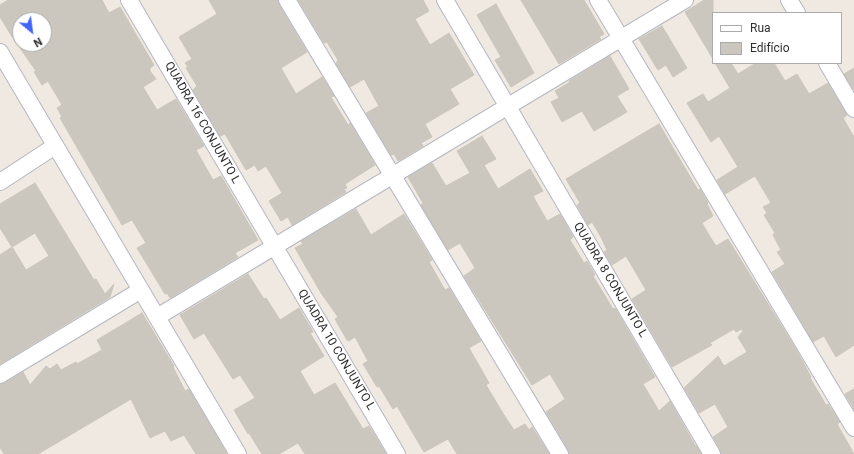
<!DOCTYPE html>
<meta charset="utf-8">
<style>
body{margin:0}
#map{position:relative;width:854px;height:454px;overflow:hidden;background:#efe9e1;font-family:Roboto,sans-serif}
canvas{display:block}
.legend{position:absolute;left:712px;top:12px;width:130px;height:52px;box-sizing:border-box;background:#fff;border:1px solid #ababab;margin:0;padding:5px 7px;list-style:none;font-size:12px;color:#2e2e2e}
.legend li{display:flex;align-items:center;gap:8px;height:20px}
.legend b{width:20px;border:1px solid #ababab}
.north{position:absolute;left:12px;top:12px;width:40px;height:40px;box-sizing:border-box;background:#fff;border:1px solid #ababab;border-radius:50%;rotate:151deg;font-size:11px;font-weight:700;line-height:16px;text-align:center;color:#2e2e2e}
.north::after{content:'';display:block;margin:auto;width:14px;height:18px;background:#4264fb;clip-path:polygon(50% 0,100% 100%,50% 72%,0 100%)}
</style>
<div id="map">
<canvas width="854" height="454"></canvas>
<ul class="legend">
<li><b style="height:5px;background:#fff"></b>Rua</li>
<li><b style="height:11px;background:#cbc7bf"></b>Edifício</li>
</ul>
<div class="north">N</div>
</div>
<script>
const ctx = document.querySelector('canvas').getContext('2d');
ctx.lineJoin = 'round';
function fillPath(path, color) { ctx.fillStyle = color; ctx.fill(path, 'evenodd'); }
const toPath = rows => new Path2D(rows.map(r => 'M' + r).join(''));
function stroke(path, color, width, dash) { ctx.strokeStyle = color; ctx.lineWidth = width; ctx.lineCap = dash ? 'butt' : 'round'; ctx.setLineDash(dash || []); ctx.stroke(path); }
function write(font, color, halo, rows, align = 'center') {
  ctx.font = font + ' Roboto,sans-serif'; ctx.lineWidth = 3; ctx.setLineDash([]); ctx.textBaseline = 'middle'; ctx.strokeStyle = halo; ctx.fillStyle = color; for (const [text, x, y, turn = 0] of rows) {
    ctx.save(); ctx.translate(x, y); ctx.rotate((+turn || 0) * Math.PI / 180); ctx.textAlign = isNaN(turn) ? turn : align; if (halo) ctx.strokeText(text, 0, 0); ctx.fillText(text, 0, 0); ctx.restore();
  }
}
const building = toPath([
 [8,0,102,0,109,13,120,7,154,65,150,68,150,71,156,79,143,87,157,110,176,99,204,146,196,150,205,166,213,180,221,176,258,240,235,253,238,257,170,298,167,293,165,294,137,248,146,243,132,220,122,225,60,118,62,117,57,108,62,105,48,81,42,85,34,72,36,71,11,35,0,17,0,5,8,0],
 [20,20,44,20,44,44,20,44,20,20],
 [209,0,278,0,279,5,307,52,281,68,296,94,322,77,334,96,331,97,348,125,350,123,375,165,345,184,347,188,344,189,346,192,292,225,288,217,281,221,269,201,282,193,266,166,258,171,255,165,246,170,225,134,220,136,193,90,197,86,186,68,188,67,185,63,192,59,179,37,217,14,209,0],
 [298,0,423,0,429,11,415,19,430,45,449,33,474,75,450,89,459,104,425,124,432,137,421,143,423,146,398,161,394,154,391,155,366,113,379,106,364,79,350,87,336,64,338,60,327,42,324,43,298,0],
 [521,0,584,0,604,34,599,37,601,39,559,64,521,0],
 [704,0,713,0,713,59,685,12,704,0],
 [496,4,534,73,511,87,495,60,501,57,477,15,496,4],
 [662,26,687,68,673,77,666,65,658,70,639,39,662,26],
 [610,56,629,89,617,96,627,112,594,131,582,111,562,122,551,102,559,98,555,91,570,82,569,81,610,56],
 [715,63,731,63,738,74,756,63,774,63,785,81,797,74,809,94,828,83,847,115,843,118,854,137,854,345,836,357,824,336,813,342,772,272,785,264,777,252,781,250,773,235,775,233,764,215,767,213,763,207,771,203,755,176,725,194,717,180,738,167,719,136,711,142,687,103,703,94,708,102,730,88,715,63],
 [854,68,854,90,844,74,854,68],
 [659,124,698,190,700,189,708,203,707,204,713,216,702,223,709,235,716,246,728,239,797,351,811,377,810,378,826,405,828,404,840,422,837,424,854,454,721,454,720,449,713,437,728,427,715,404,699,413,684,388,718,356,724,366,747,352,738,337,743,331,742,329,736,332,734,329,710,343,712,345,672,367,632,299,646,290,626,256,612,265,604,252,607,250,601,237,592,222,588,225,577,205,580,203,566,179,659,124],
 [482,136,496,159,484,165,498,189,530,169,543,191,533,196,547,221,560,214,573,237,570,240,584,263,587,261,595,275,593,276,613,309,615,308,655,377,643,384,659,411,670,401,696,447,697,446,701,454,569,454,568,449,546,412,565,399,550,374,532,385,464,276,475,268,460,243,448,250,421,205,423,203,408,177,432,163,446,186,470,173,457,151,482,136],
 [35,183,94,280,96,279,105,294,114,284,110,297,0,364,0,255,12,247,26,270,49,256,35,233,12,247,0,228,0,204,35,183],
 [356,209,371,235,404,214,432,260,429,262,445,290,449,288,481,341,469,348,489,383,486,385,504,415,514,430,525,424,529,430,532,427,549,454,457,454,448,439,424,452,397,406,393,409,379,386,377,387,363,364,368,361,355,337,349,341,347,340,335,319,338,317,321,293,295,248,303,244,301,241,356,209],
 [248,274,264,299,266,298,280,320,299,308,313,332,310,333,324,356,300,371,314,395,335,383,363,429,369,426,386,454,305,454,298,443,279,454,262,454,249,433,248,434,234,410,255,398,240,375,233,379,204,333,194,339,180,315,248,274],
 [142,313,174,366,173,367,185,391,189,389,227,454,196,454,184,435,171,441,165,431,150,438,131,399,38,454,4,454,0,447,0,384,5,383,23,372,30,385,46,366,50,369,57,364,61,370,76,362,77,364,102,350,97,340,142,313],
 [854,389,854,409,845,394,854,389]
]);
fillPath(building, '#cbc7bf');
stroke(building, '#cbc5ba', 1);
const street = toPath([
 [129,0,397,454],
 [287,0,560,454],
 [445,0,712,454],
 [598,0,854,428],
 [789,0,797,13],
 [0,52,238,454],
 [827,63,854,109],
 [0,182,55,146],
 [157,317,685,0],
 [0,375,141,290]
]);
stroke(street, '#b4b7c1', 18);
stroke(street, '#fff', 16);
write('12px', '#2e2e2e', '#fff', [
 ["QUADRA 16 CONJUNTO L",202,123,60],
 ["QUADRA 8 CONJUNTO L",610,280,59],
 ["QUADRA 10 CONJUNTO L",336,350,59]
]);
</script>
